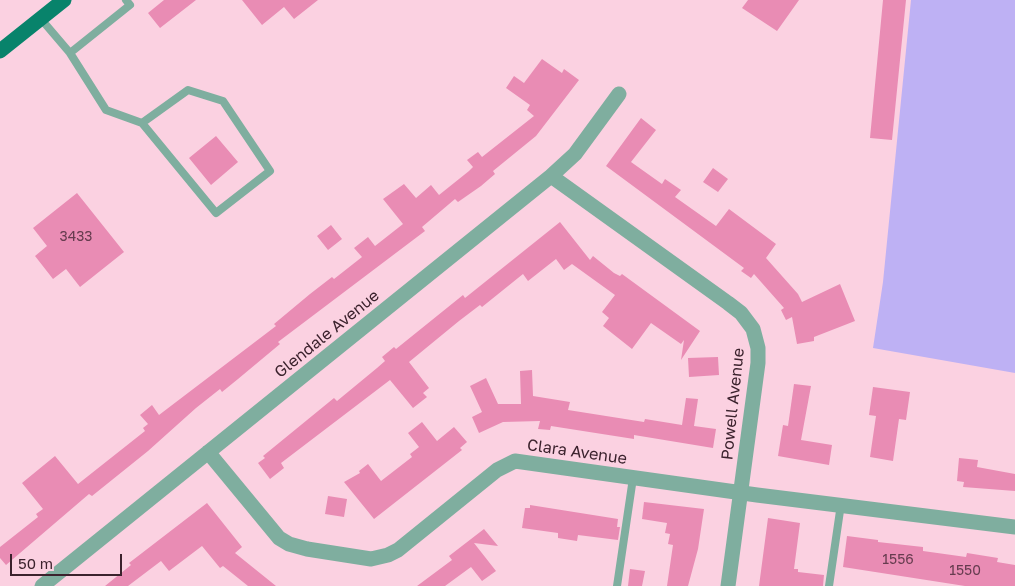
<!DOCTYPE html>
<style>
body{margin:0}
#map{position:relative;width:1015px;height:586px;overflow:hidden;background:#fbd1e1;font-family:"Golos Text",sans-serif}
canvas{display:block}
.scale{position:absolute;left:10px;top:554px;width:112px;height:22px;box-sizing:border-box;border:2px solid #3b222d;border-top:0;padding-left:6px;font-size:15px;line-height:18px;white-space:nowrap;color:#3b222d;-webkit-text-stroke:4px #fbd1e1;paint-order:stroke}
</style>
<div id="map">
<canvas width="1015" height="586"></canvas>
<div class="scale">50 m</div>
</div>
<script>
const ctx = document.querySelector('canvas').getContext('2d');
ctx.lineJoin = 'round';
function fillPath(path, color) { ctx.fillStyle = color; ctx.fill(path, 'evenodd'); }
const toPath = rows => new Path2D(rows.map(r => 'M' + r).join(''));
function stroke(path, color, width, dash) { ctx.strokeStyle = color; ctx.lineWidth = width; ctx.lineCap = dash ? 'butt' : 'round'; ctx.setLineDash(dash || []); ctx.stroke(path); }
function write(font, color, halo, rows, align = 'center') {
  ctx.font = font + ' "Golos Text",sans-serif'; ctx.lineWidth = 5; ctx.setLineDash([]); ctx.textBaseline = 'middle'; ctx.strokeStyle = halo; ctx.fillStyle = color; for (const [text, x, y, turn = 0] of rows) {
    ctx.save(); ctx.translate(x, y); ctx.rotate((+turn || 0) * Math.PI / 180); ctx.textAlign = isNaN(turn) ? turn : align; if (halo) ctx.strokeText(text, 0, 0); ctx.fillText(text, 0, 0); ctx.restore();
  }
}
fillPath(toPath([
 [911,0,1015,0,1015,373,873,348,883,282]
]), '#beb1f4');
fillPath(toPath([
 [164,0,196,0,160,28,148,13],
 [242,0,318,0,294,19,284,7,262,25],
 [748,0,799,0,777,31,742,8],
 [883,0,906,0,892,140,870,138],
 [542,59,562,73,564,69,579,80,536,136,493,171,495,174,481,186,458,202,455,199,422,227,425,231,278,342,280,344,238,379,222,392,220,389,196,408,148,451,92,496,89,494,6,565,0,558,0,547,38,517,36,514,43,509,22,483,55,456,78,484,145,431,143,428,148,424,140,415,152,405,159,415,276,326,274,324,310,294,332,277,334,279,362,257,354,248,368,237,375,246,403,224,383,199,404,184,416,198,431,185,439,195,469,171,473,167,467,160,478,152,482,157,534,116,527,110,530,105,506,88,514,76,524,83],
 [641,118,656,130,631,162,662,184,665,179,681,190,675,197,716,226,729,209,776,244,766,258,798,294,802,302,840,284,855,321,814,337,814,341,797,344,792,317,786,320,781,310,784,308,754,274,751,278,741,271,744,268,606,166],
 [216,136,238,162,211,185,189,158],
 [713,168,728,179,718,192,703,182],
 [77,193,124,252,80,287,66,269,53,279,35,256,47,246,33,228],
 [560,222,590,260,593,256,614,273,620,276,622,274,700,331,681,360,684,340,681,344,651,323,632,349,603,326,609,318,602,312,615,295,572,264,564,270,556,259,528,281,523,274,482,307,480,305,459,321,409,362,429,388,423,393,427,397,413,408,390,380,281,463,284,468,270,479,258,463,265,458,263,456,334,398,337,401,377,368,385,361,382,357,394,347,396,349,463,295,465,298],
 [331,225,342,239,328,250,317,236],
 [718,357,719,375,689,377,688,358],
 [532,370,533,396,570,402,568,410,644,422,645,419,682,425,686,398,698,399,694,426,716,429,713,448,634,435,634,439,551,426,550,430,538,429,540,421,503,422,479,433,472,417,482,412,470,386,486,378,498,404,521,404,520,371],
 [794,384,811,386,801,440,832,445,829,465,778,456,783,425,788,426],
 [873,387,910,392,906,420,899,419,893,461,870,457,876,416,869,415],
 [422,422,437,441,454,427,467,442,460,448,462,450,374,519,344,482,360,473,359,471,368,464,381,481,412,457,410,454,419,447,408,433],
 [959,458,978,460,977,467,1015,474,1015,491,963,487,964,482,957,481],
 [328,496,347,499,344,517,325,514],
 [644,502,704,509,698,549,688,586,667,586,673,545,668,544,670,534,665,533,667,523,642,519],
 [207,503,242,547,235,553,276,586,248,586,223,566,220,568,202,546,169,571,161,561,128,586,105,586,131,565,129,563],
 [530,505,618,519,617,527,620,527,618,540,578,535,577,541,558,538,558,533,522,528,525,508,530,508],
 [768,518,800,523,794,569,798,569,798,572,824,575,823,586,759,586],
 [484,529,498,546,474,543,496,571,482,581,471,567,445,586,417,586,452,560,449,556],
 [847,536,878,540,878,542,923,547,923,551,966,557,967,553,998,558,997,562,1015,565,1015,586,965,586,843,567],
 [630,569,645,571,642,586,628,586]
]), '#e98cb4');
stroke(toPath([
 [41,19,70,53,130,5,126,0],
 [70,53,106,110,142,123,216,213,270,171,223,101,188,90,142,123],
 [617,586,633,478],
 [829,586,841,504]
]), '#7fae9f', 8);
stroke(toPath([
 [551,176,728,303,741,313,753,329,758,348,758,363,728,586],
 [208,452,279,538,289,544,307,549,371,559,388,555,398,550,497,470,515,461,757,495,1015,527],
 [42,586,551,176,575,154,619,94]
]), '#7fae9f', 15);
stroke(toPath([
 [0,51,64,0]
]), '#08836b', 15);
write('14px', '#663c4f', null, [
 ["3433",76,237],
 ["1556",898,560],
 ["1550",965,571]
]);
write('16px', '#3b222d', '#fbd1e1', [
 ["Glendale Avenue",327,334,-39],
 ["Powell Avenue",733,404,-84],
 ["Clara Avenue",577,452,8]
]);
</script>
